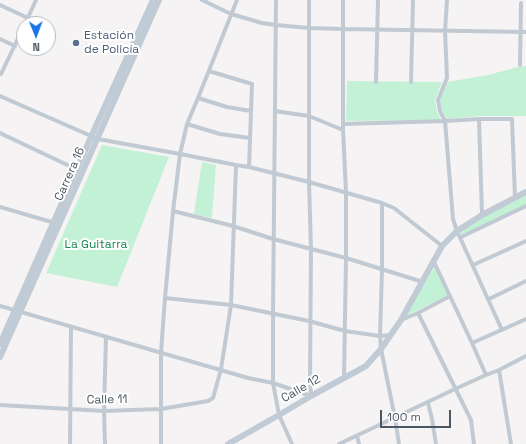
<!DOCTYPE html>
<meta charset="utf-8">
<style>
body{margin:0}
#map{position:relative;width:526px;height:444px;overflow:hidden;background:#f5f3f3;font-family:"Space Grotesk",sans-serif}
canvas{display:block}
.north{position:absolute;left:16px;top:16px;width:40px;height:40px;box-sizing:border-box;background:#fff;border:1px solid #b7bbc0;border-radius:50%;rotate:179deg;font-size:11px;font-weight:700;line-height:16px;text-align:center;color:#4a5661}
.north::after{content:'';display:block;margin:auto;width:14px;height:18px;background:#1a73e8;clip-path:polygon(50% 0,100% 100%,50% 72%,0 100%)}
.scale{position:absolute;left:380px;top:410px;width:71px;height:18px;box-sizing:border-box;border:2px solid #4a5661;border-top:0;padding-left:5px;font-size:12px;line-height:14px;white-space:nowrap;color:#4a5661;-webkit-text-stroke:3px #fff;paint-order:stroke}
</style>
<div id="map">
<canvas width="526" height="444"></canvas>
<div class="north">N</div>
<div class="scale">100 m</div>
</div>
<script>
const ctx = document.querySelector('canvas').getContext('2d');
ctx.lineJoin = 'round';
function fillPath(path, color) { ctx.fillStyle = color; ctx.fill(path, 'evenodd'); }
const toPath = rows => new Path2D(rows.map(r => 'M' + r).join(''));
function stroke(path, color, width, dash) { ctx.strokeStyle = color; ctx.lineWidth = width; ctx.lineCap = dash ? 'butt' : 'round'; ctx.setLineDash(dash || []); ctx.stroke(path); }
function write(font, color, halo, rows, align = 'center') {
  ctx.font = font + ' "Space Grotesk",sans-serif'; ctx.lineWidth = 4; ctx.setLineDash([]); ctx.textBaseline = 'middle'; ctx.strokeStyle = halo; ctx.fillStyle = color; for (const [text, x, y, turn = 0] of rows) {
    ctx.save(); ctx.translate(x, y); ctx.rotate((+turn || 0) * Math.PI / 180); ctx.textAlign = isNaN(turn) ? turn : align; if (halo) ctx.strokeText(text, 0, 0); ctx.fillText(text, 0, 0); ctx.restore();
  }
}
fillPath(toPath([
 [526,66,526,116,479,116,447,119,442,110,440,100,448,82,488,75,518,67],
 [347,81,442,82,435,100,437,112,441,120,346,121],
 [102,145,169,157,117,287,46,273],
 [202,162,216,165,212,218,194,214],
 [526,196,526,205,462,235,460,232,483,217],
 [435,266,448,295,406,316]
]), '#c3f1d5');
stroke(toPath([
 [202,0,231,14,262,23,276,25,309,28,343,29,526,32],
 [276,0,273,314,273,383,279,415,292,444],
 [343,0,343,130,346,192,346,258,344,378],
 [447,0,445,31,447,78,438,100,440,111,445,121,453,219,457,231,502,330],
 [0,5,28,18],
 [25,24,36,0],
 [0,39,15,46],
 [520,65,521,3],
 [209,71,252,84,249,167],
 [0,73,1,74,24,26],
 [376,82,378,0],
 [411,82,413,0],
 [0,96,98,139,180,154,236,165,249,167,309,182,382,203,394,208,442,246],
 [198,98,227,107,251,111],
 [275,111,309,116,343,130],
 [479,119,482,215],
 [187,124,220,134,250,138],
 [343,124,445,121,479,119,512,119,515,198],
 [0,133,78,170],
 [382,203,382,269,380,336,381,349,395,418,399,444],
 [0,207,55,223],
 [173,211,233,226,273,239,346,258,423,282],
 [461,237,526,206],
 [434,262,472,343,486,375],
 [473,265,526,241],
 [165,298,231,305,309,321,345,331,380,336,390,335],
 [489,299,526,281],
 [0,306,248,378,273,383,311,396,310,381,311,249,309,182,309,0],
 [418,313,471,420,474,444],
 [401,320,418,313,450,296],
 [472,343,526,319],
 [499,370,511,444],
 [428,403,432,419,436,444],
 [0,405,104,411,161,409,208,401,213,398,221,369,231,305,236,165],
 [357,436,359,444],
 [70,444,71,327],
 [105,444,104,411,106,337],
 [161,444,161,353,165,298,173,211,180,154,187,124,198,98,237,0],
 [339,444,455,389,486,375,499,370,526,356]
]), '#c1cad2', 4);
stroke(toPath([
 [0,344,91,137,153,0],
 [0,357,159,0],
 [228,444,279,415,311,396,366,366,381,349,401,320,442,246,457,231,482,215,526,192]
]), '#c1cbd6', 6);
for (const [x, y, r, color] of [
 [76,43,4,"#5c6f8a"]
]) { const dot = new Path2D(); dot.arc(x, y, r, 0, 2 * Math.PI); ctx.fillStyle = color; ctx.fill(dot); stroke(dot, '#fff', 1.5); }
write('12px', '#4e5e75', '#fff', [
 ["Estación",84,36],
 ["de Policía",84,50]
], 'left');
write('12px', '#4a5661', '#fff', [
 ["Carrera 16",70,174,-66],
 ["Calle 12",301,389,-30],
 ["Calle 11",107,400,-1]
]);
write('12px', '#17864f', '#fff', [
 ["La Guitarra",96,245]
]);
</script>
